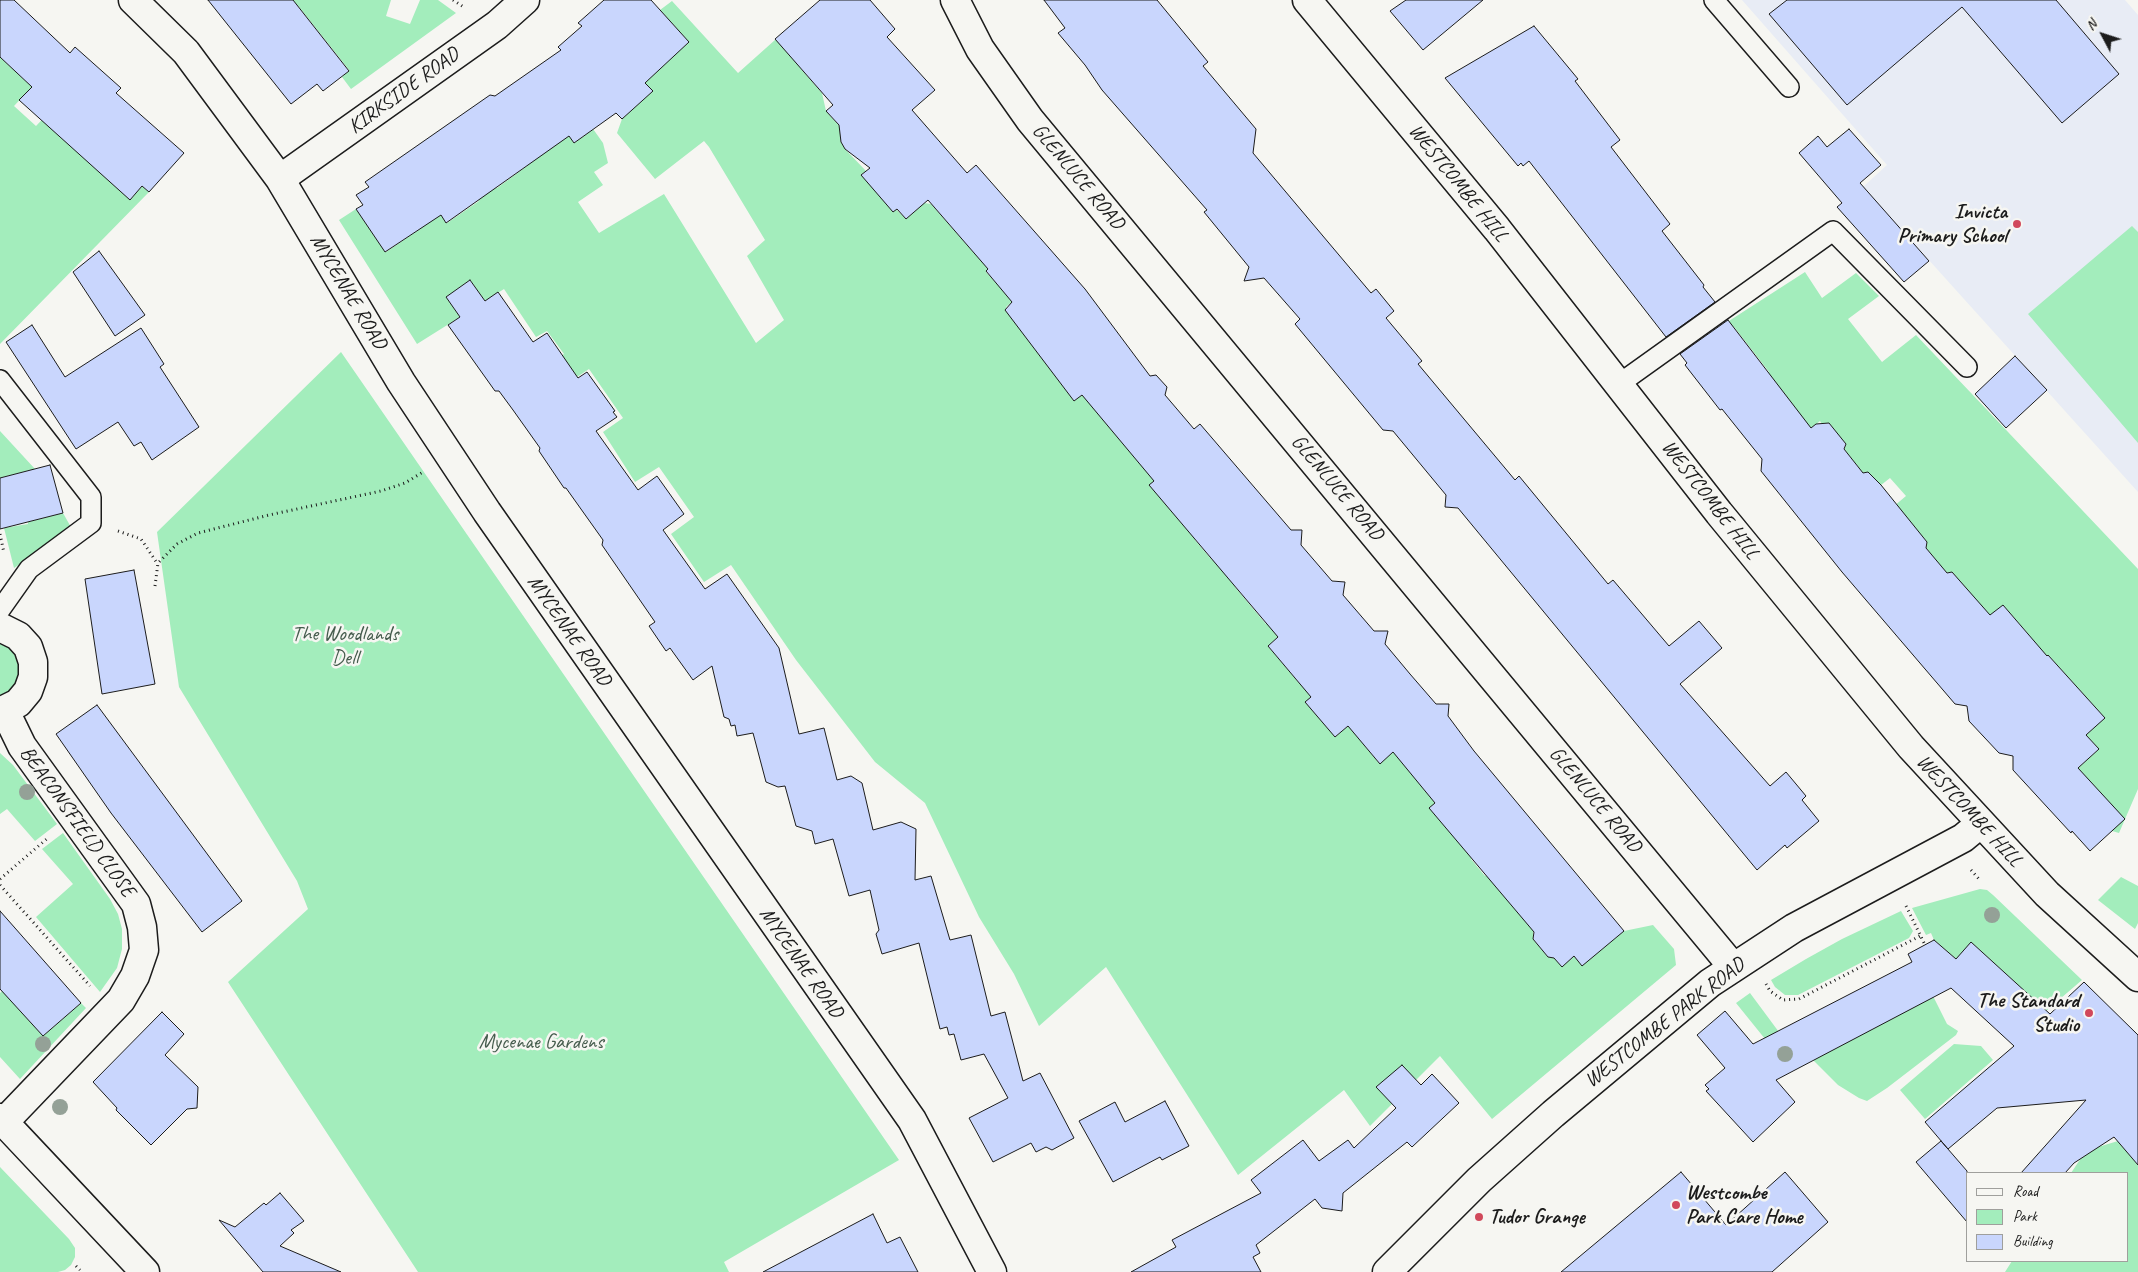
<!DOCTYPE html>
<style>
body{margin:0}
#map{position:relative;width:2138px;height:1272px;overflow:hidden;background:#f6f6f2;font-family:Caveat,sans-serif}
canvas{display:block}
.legend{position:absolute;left:1966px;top:1172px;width:162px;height:90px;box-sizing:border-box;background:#f6f6f2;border:1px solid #9f9f9c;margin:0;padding:6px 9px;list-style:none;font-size:15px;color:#1c1c1c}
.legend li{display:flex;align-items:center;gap:10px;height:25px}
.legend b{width:25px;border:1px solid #9f9f9c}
.north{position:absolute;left:2078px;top:10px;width:50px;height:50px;-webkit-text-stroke:4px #f6f6f2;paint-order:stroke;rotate:310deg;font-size:14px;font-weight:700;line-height:20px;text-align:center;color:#1c1c1c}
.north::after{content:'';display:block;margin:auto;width:18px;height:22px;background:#1c1c1c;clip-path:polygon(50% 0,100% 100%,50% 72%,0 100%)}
</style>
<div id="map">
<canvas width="2138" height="1272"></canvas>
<ul class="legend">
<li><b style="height:6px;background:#f6f6f2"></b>Road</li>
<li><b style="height:14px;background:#a3edbc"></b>Park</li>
<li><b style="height:14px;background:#c9d6fd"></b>Building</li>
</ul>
<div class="north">N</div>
</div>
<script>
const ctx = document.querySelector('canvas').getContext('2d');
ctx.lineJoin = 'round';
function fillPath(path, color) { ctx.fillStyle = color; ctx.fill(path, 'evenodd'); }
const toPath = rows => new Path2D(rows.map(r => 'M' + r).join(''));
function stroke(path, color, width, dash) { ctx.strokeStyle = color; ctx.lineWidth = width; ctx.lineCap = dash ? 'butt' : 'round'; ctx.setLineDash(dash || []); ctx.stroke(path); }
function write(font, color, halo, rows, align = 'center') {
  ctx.font = font + ' Caveat,sans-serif'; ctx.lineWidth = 5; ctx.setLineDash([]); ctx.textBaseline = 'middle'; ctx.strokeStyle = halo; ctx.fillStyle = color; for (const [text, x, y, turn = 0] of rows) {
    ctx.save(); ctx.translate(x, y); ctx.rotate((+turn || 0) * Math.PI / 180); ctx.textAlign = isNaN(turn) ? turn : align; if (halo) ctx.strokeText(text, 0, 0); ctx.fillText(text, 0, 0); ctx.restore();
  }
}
fillPath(toPath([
 [1742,0,2125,0,2138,15,2138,492,1863,187,1887,165]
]), '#e8ecf5');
fillPath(toPath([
 [277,0,391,0,386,16,410,24,420,0,438,0,456,13,351,89,342,77,349,70,299,7],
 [672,1,738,73,794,23,801,69,822,93,826,111,843,130,845,149,866,171,861,175,906,219,924,203,931,204,975,254,996,263,986,272,999,286,1003,283,1014,300,1006,307,1074,401,1084,393,1209,528,1195,540,1212,560,1226,548,1248,576,1235,587,1266,624,1279,613,1290,626,1268,646,1299,683,1322,663,1335,737,1363,713,1380,732,1364,745,1379,763,1396,750,1425,791,1484,847,1471,859,1485,876,1499,865,1546,922,1533,932,1533,939,1548,957,1554,958,1562,966,1574,956,1582,965,1624,931,1653,925,1674,949,1676,965,1492,1119,1440,1056,1370,1126,1344,1090,1238,1175,1106,967,1039,1026,1014,974,979,917,925,803,875,762,796,660,731,565,704,582,671,534,694,517,659,467,635,482,603,432,623,418,589,369,565,385,550,364,564,354,547,331,536,337,504,289,485,301,470,280,447,297,460,317,417,344,339,220,356,209,386,252,420,229,411,215,429,199,447,223,479,201,461,176,479,163,497,188,527,166,510,141,567,133,574,143,591,131,584,121,586,119,603,143,608,163,594,172,603,185,578,202,599,233,664,194,756,343,784,320,747,256,765,240,709,147,704,141,655,179,617,133,622,119,652,91,641,78,689,42,660,10],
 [0,57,32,87,14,106,36,126,57,104,131,199,142,186,149,192,0,344],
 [2132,226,2138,232,2138,443,2028,314],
 [1805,272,1822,298,1856,273,1879,296,1848,319,1882,362,1916,335,2138,569,2138,789,2119,833,2112,831,2101,819,2078,768,2099,749,2086,735,2104,717,2048,655,2009,691,2030,636,2003,605,1962,639,1957,578,1952,572,1946,573,1926,548,1927,542,1922,536,1869,527,1906,496,1890,478,1876,489,1868,473,1863,473,1844,449,1846,444,1841,438,1835,438,1834,429,1829,423,1822,424,1820,421,1797,440,1758,381,1769,372,1734,327,1721,337,1718,328],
 [341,352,899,1160,724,1262,729,1272,418,1272,228,982,308,909,297,881,179,687,157,532],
 [0,431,35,469,0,478],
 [63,513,72,529,14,568,4,528,28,524,28,522],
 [0,636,20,652,20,686,0,702],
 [0,753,13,765,57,824,35,841,7,809,0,814],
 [63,833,110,899,118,914,122,929,122,949,117,968,100,992,36,917,73,884,42,849],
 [2121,877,2138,886,2138,923,2135,929,2098,900],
 [1980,889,1987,890,1993,895,2082,980,2046,1011,1972,943,1956,959,1934,940,1931,933,1926,935,1912,908],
 [1901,911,1913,931,1909,938,1798,995,1785,995,1775,987,1771,980,1806,959,1842,939],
 [1929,988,1947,1024,1958,1031,1956,1035,1887,1088,1867,1101,1859,1098,1838,1085,1813,1060],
 [3,990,43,1036,81,1003,86,1008,20,1079,0,1057,0,993],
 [1750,993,1793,1051,1782,1060,1736,1003],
 [1954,1044,1981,1046,1993,1060,1925,1119,1900,1090],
 [2118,1141,2138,1165,2138,1272,2005,1272,2012,1261,2127,1261,2127,1173,2071,1173,2081,1158,2098,1147],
 [0,1167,69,1239,75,1248,75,1257,71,1265,65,1270,58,1272,0,1272]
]), '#a3edbc');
const building = toPath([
 [0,0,14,0,70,53,75,47,121,88,116,93,184,153,149,192,142,186,130,200,19,100,32,87,0,57,0,0],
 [208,0,293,0,349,71,323,91,317,84,291,104,208,0],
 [604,0,651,0,689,42,645,83,653,91,622,119,616,113,574,143,569,136,446,223,441,215,385,252,356,209,363,205,356,195,369,187,365,182,490,95,495,96,561,50,558,47,582,26,578,23,604,0],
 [820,0,870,0,895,29,887,37,935,90,912,110,967,173,976,165,1085,289,1150,376,1156,375,1167,387,1165,395,1194,429,1200,424,1291,530,1302,530,1301,545,1332,581,1345,582,1343,595,1374,631,1388,631,1385,644,1410,674,1436,704,1449,704,1448,716,1474,751,1624,931,1582,966,1574,956,1562,967,1554,958,1548,957,1533,939,1534,932,1429,808,1435,803,1393,752,1380,764,1348,726,1335,737,1305,702,1311,697,1268,646,1278,637,1149,485,1154,481,1082,395,1074,401,1005,310,1012,302,986,271,988,269,928,200,906,219,897,209,893,212,861,175,870,168,845,149,841,142,839,125,826,111,833,105,775,39,820,0],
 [1044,0,1157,0,1208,62,1203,66,1256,129,1253,153,1371,293,1376,289,1394,311,1386,318,1422,361,1418,364,1515,480,1519,476,1608,584,1613,580,1669,646,1699,621,1722,648,1680,684,1770,786,1786,772,1806,796,1802,800,1819,821,1787,848,1785,845,1757,870,1458,508,1445,507,1446,495,1393,431,1383,430,1295,324,1300,319,1264,278,1244,281,1249,267,1204,212,1207,210,1102,90,1085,65,1058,33,1065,28,1044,0],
 [1406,0,1483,0,1423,50,1390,11,1406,0],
 [1787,0,2056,0,2119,74,2062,123,1962,7,1847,105,1769,14,1787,0],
 [1534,26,1578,79,1575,81,1620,140,1611,147,1670,224,1662,231,1704,285,1703,287,1715,302,1666,337,1529,161,1523,166,1521,163,1518,166,1445,78,1534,26],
 [1849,129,1881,165,1860,183,1929,261,1904,282,1837,207,1842,203,1799,153,1818,136,1827,147,1849,129],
 [99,251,145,315,115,336,73,272,99,251],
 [470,280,485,301,498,292,533,342,547,333,578,378,587,372,615,411,613,412,617,417,596,431,638,490,657,476,684,514,663,530,705,589,727,574,779,648,799,734,824,728,837,780,851,776,862,783,873,830,901,822,916,829,915,880,931,876,950,940,971,935,991,1016,1005,1012,1023,1081,1040,1073,1074,1138,1052,1150,1046,1147,1036,1152,1031,1143,993,1162,969,1118,1008,1098,984,1054,961,1060,954,1034,949,1035,947,1027,940,1029,919,943,882,954,876,934,879,930,870,890,849,896,833,839,815,844,812,831,796,826,785,786,778,787,766,782,753,733,737,736,735,725,731,726,729,719,724,717,712,666,693,680,670,648,666,651,649,626,655,622,602,545,603,540,566,488,564,488,539,451,540,448,513,410,499,391,495,391,448,325,460,317,446,297,470,280],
 [1728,320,1811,428,1816,424,1829,423,1846,444,1844,449,1863,473,1868,472,1881,485,1927,542,1926,548,1947,573,1952,572,1990,615,2003,605,2047,656,2048,655,2105,718,2086,735,2099,749,2078,768,2125,819,2090,851,2072,831,2071,833,2013,770,2013,756,1999,753,1969,721,1967,706,1955,704,1842,572,1761,471,1762,459,1722,409,1720,410,1685,365,1687,363,1680,354,1728,320],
 [32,325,65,377,141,328,164,364,160,367,199,427,152,460,141,442,134,446,118,422,76,449,6,342,32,325],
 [2015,356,2047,390,2006,428,1975,394,2015,356],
 [50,465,63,513,0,529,0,478,50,465],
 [134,570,155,684,102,694,85,579,134,570],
 [97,705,242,901,202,932,111,813,56,734,97,705],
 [0,911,81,1003,43,1036,0,989,0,911],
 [1934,940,1956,959,1971,942,2050,1014,2084,982,2138,1035,2138,1165,2114,1137,2074,1163,2065,1173,2021,1173,2086,1100,1997,1108,1948,1149,1925,1122,2014,1046,1951,988,1776,1080,1795,1102,1753,1142,1706,1091,1709,1089,1705,1085,1725,1068,1697,1035,1725,1011,1753,1044,1912,962,1908,954,1934,940],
 [162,1012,184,1034,165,1055,198,1087,197,1108,187,1109,151,1145,116,1110,117,1108,93,1082,162,1012],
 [1402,1065,1421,1085,1432,1074,1459,1103,1412,1147,1407,1142,1343,1193,1342,1211,1322,1208,1315,1199,1256,1245,1260,1253,1253,1257,1261,1272,1131,1272,1176,1247,1172,1240,1261,1193,1251,1180,1303,1140,1319,1161,1348,1140,1354,1148,1396,1108,1376,1087,1402,1065],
 [1165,1101,1189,1146,1162,1160,1160,1157,1113,1182,1079,1121,1115,1102,1125,1122,1165,1101],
 [1941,1141,1967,1171,1967,1222,1916,1162,1941,1141],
 [1681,1172,1726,1225,1785,1172,1828,1222,1772,1272,1561,1272,1681,1172],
 [280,1193,304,1221,291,1230,294,1233,280,1246,341,1272,263,1272,219,1220,235,1227,264,1203,266,1205,280,1193],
 [873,1214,887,1243,900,1237,918,1272,763,1272,873,1214]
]);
fillPath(building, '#c9d6fd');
stroke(building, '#1c1c1c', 1);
const lane = toPath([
 [1714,0,1789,87],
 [0,380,91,497,91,523,29,569,0,610],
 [1619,384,1833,231,1967,367]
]);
const street = toPath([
 [133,0,186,52,280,179,401,382,487,512,912,1120,992,1272],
 [955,0,980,49,1030,120,1733,967],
 [280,179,497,25,525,0],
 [0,627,18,636,28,647,33,662,33,677,28,691,18,703,0,712],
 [0,1118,145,1272],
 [4,1122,121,1000,135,976,144,950,142,927,136,904,22,746,5,711],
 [1387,1272,1479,1180,1553,1114,1710,983,1794,928,1963,838,1980,824]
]);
const secondary = toPath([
 [1307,0,1497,229,1719,513,1911,747,2047,894,2138,977]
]);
stroke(lane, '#1c1c1c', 22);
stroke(street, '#1c1c1c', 31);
stroke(secondary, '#1c1c1c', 31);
stroke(toPath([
 [453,0,465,8],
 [118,531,141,539,157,563],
 [0,534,4,553],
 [155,586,158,563,177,544,198,533,269,515,381,491,405,483,423,472],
 [1971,870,1979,879],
 [0,879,49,837],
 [0,885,90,986],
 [1906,906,1925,945],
 [1766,984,1770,991,1783,1000,1799,999,1920,936],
 [76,1266,80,1270]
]), '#1c1c1c', 3, [1, 4]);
stroke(lane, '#f6f6f2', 19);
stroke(street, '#f6f6f2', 28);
stroke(secondary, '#f6f6f2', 28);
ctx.fillStyle = '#94a197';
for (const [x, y] of [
 [27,792],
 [1992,915],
 [43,1044],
 [1785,1054],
 [60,1107]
]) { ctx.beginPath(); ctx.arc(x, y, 8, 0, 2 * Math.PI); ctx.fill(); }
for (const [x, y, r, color] of [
 [2017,224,5,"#d1495b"],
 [2089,1013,5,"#d1495b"],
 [1676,1205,5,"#d1495b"],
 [1479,1217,5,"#d1495b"]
]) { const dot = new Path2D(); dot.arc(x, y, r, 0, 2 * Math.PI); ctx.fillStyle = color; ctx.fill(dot); stroke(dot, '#f6f6f2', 2); }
write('21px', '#1c1c1c', '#f6f6f2', [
 ["KIRKSIDE ROAD",404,91,-36],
 ["GLENLUCE ROAD",1078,177,50],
 ["WESTCOMBE HILL",1458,183,51],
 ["MYCENAE ROAD",348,292,59],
 ["GLENLUCE ROAD",1337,488,50],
 ["WESTCOMBE HILL",1710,500,52],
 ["MYCENAE ROAD",569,631,55],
 ["GLENLUCE ROAD",1595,800,50],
 ["WESTCOMBE HILL",1969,811,47],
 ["BEACONSFIELD CLOSE",77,822,54],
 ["MYCENAE ROAD",801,963,55],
 ["WESTCOMBE PARK ROAD",1665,1023,-38]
]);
write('bold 21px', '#1c1c1c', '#f6f6f2', [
 ["Invicta",2007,212],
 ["Primary School",2007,236],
 ["The Standard",2079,1001],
 ["Studio",2079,1025],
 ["Westcombe",1686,1193,"left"],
 ["Park Care Home",1686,1217,"left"],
 ["Tudor Grange",1489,1217,"left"]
], 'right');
write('21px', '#445b4c', '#f6f6f2', [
 ["The Woodlands",345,634],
 ["Dell",345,658],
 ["Mycenae Gardens",541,1042]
]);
</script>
